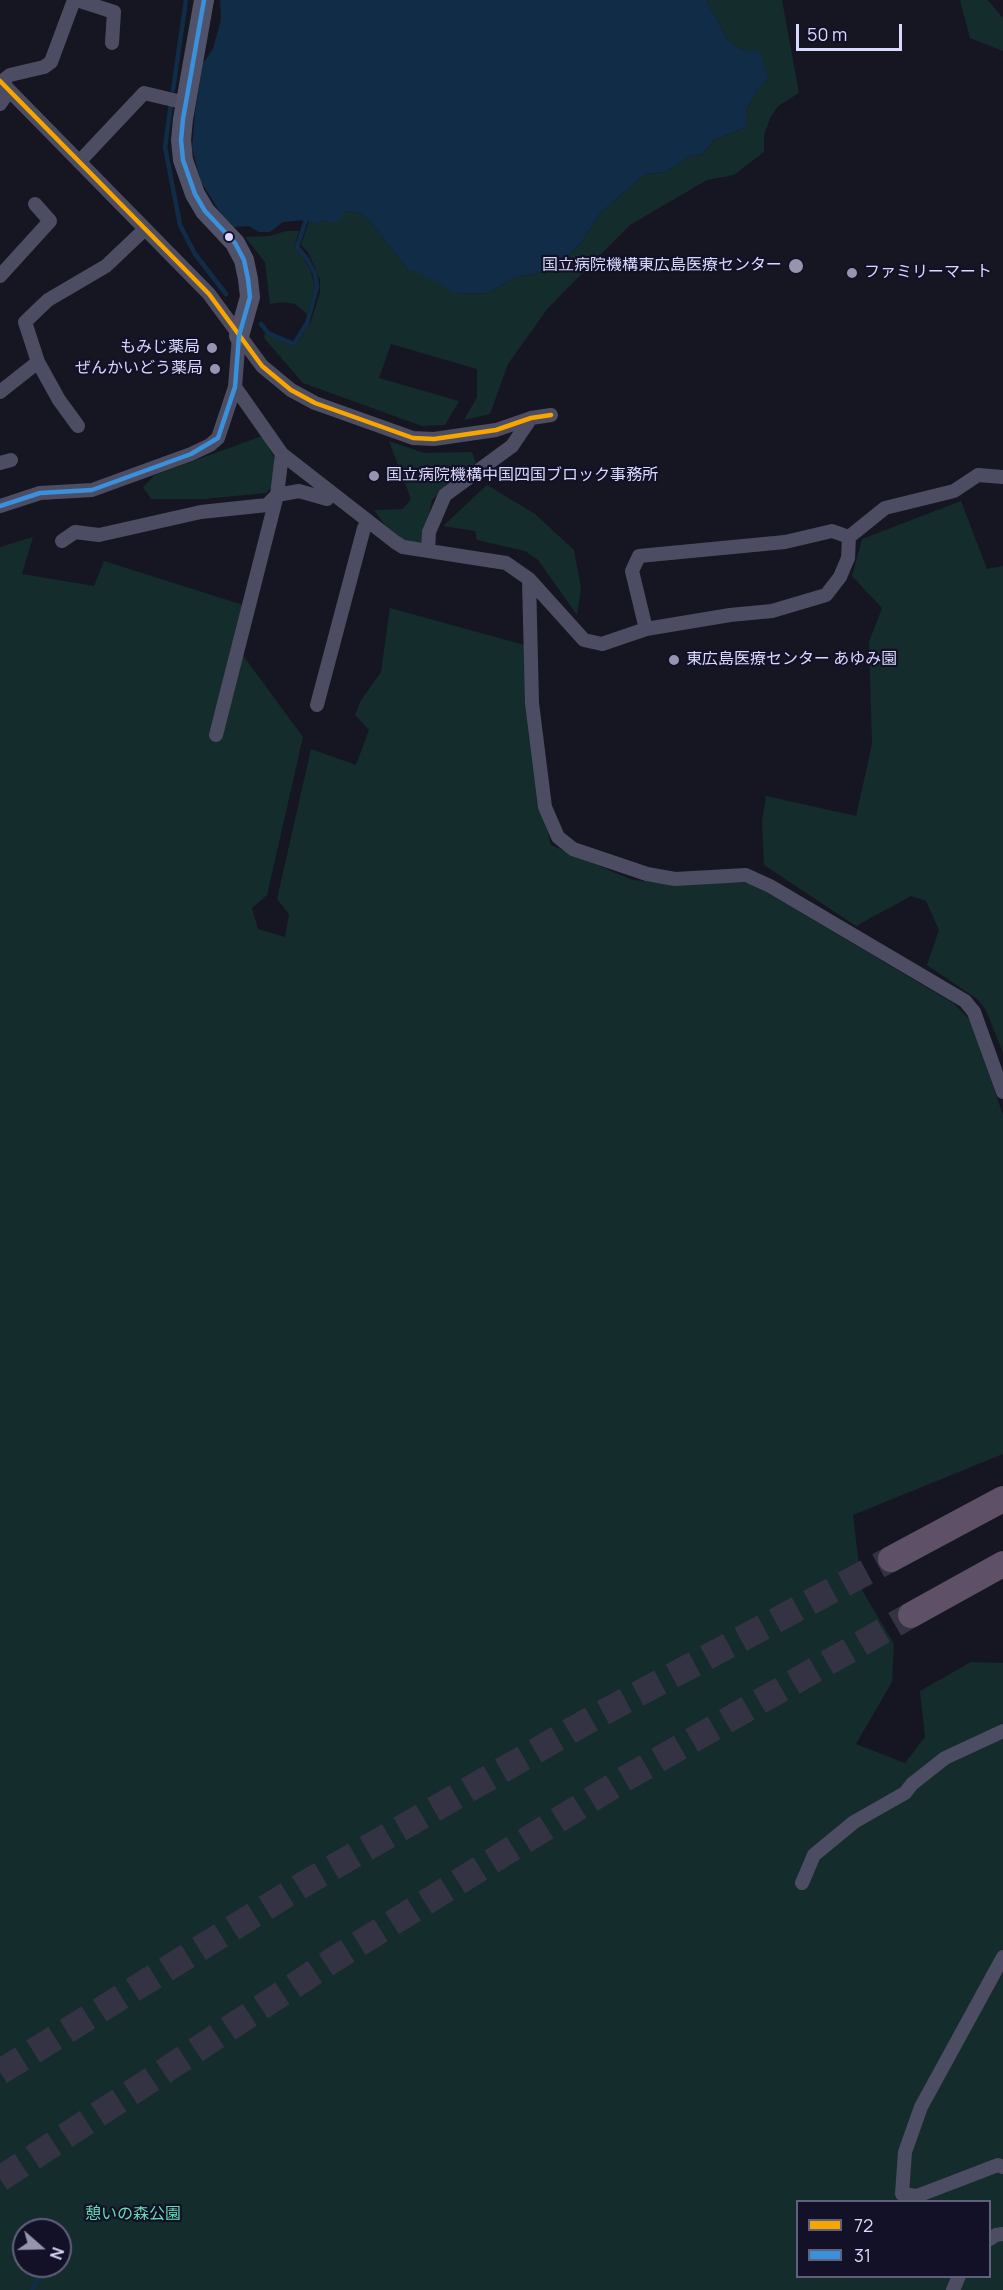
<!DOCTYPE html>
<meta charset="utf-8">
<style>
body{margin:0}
#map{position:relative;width:1003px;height:2290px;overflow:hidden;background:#161622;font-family:Manrope,sans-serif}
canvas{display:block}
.legend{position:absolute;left:796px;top:2200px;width:195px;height:78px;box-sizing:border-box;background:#121127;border:2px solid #62617d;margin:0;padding:8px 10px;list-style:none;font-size:18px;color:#d9d9fd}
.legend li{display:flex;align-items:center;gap:12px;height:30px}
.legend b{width:30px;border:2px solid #62617d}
.north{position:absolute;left:12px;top:2218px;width:60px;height:60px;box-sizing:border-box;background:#121127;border:2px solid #62617d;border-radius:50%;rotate:110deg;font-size:16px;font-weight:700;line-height:24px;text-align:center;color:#d9d9fd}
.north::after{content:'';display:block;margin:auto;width:21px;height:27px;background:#9595b0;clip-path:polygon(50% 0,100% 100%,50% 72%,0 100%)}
.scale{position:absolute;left:796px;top:24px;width:106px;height:27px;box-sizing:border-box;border:3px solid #d9d9fd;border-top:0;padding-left:8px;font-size:18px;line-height:21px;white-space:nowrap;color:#d9d9fd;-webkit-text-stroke:4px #121127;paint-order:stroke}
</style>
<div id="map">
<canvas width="1003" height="2290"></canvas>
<ul class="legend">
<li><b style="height:8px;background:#f7a600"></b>72</li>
<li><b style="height:8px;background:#3a90db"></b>31</li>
</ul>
<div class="north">N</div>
<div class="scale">50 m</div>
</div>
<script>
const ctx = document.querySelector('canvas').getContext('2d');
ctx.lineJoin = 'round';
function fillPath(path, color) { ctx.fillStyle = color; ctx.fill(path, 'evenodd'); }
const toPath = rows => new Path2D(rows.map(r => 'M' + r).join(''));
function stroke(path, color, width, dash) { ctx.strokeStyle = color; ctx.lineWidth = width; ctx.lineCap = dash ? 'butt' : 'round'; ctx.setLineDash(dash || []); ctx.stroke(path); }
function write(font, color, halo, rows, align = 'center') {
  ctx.font = font + ' Manrope,"Noto Sans JP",sans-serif'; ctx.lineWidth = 4.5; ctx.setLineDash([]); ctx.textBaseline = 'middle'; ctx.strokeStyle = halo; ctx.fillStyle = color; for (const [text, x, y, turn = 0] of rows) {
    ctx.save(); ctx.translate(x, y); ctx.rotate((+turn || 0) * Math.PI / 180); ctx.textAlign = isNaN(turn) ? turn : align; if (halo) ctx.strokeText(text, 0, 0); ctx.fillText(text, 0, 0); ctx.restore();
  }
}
fillPath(toPath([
 [706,0,782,0,799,93,778,106,771,116,764,135,764,152,734,175,707,180,630,225,548,308,508,364,490,414,464,420,477,397,477,369,391,344,379,378,459,401,445,425,422,426,303,383,264,338,265,333,296,345,311,321,320,292,320,280,308,252,301,245,309,221,318,225,323,220,346,211,359,213,369,220,408,270,414,270,443,285,454,294,488,293,514,278,556,269,580,244,601,212,645,174,665,172,688,157,702,154,714,140,746,127,746,111,757,90,768,78,745,51,729,42],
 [960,0,988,0,1003,18,1003,51,970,38],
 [286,231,299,231,294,248,300,251,311,272,315,287,307,314,295,304,283,302,270,304,265,262,245,237,270,236],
 [262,436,275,459,274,485,266,493,204,499,151,499,143,487,155,475],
 [389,441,424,453,472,452,476,463,432,500,423,541,418,544,404,541,385,525,374,510,403,509,411,499],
 [487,485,535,514,574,550,581,588,577,615,538,560,525,551,477,540,475,531,443,526],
 [961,501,987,569,1003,566,1003,1053,986,1010,977,999,927,965,939,930,926,901,911,896,856,926,764,865,762,821,766,796,856,816,872,744,869,642,882,608,852,576,862,539],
 [33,537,22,574,94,586,104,561,243,605,209,736,220,738,242,654,303,737,267,895,252,908,258,929,285,937,289,914,277,899,311,749,356,765,369,730,355,715,360,702,381,672,390,608,528,646,544,818,551,845,632,880,665,883,751,883,953,1003,970,1020,1003,1115,1003,1454,853,1515,862,1590,894,1644,892,1682,856,1744,905,1763,925,1737,920,1691,971,1662,1003,1663,1003,2290,0,2290,0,547],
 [798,2202,990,2202,990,2276,798,2276],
 [24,2230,60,2230,60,2266,24,2266]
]), '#142c2b');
fillPath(toPath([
 [220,0,706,0,729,42,745,51,760,51,768,78,757,90,746,111,746,127,714,140,702,154,688,157,665,172,645,174,601,212,580,244,556,269,514,278,488,293,454,294,442,285,414,271,408,270,369,220,359,213,346,211,336,223,323,220,318,225,306,220,283,222,270,232,259,232,249,226,234,227,222,215,201,182,192,148,195,112,203,63,213,49,221,19]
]), '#112c46');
stroke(toPath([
 [173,90,186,0],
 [171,104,165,147,180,225,195,254,226,294],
 [261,324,268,333,294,344,307,323,317,287,315,274,307,259,297,247,306,220],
 [32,2290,44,2268]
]), '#112c46', 4.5);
stroke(toPath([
 [0,2072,304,1884,593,1718,891,1559],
 [0,2179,336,1958,621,1781,911,1615]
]), '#333343', 26, [26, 13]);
stroke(toPath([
 [77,0,114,12,112,43],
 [0,81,209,294,262,366,291,390,315,403,413,438,434,439,496,430,531,418,551,415],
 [1,82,10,75,44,67,51,62,74,0],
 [0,104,9,91],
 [79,162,144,93,186,103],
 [0,276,50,221,35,204],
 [235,387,282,454,395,542,403,547,506,563,529,579,584,640,602,644,646,629,730,615,772,611,826,595,840,577,848,558,849,537,885,508,954,491,978,475,1003,477],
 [0,392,38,362],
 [78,426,59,400,38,362,25,322,48,300,106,266,145,229],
 [0,463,11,460],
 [0,506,40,493,92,490,191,454,210,445,218,438,235,387,239,336],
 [62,541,75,532,99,535,201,512,267,505,277,495,299,491,327,499,332,493],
 [428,551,429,532,445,495,512,446,531,418],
 [529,579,532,703,545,807,558,837,573,849,647,874,675,879,746,875,770,886,965,1001,974,1012,1003,1092],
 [646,629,632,571,639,556,785,542,832,531,849,537],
 [317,705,364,528,369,522],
 [216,735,277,495,282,454],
 [802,1883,814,1855,854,1822,905,1793,912,1784,945,1758,1003,1731],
 [1003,1957,921,2107,905,2152,902,2194,917,2196,998,2165,1003,2167],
 [990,2239,996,2235,1003,2234],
 [953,2290,959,2276]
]), '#4c4d62', 14);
stroke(toPath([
 [204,0,183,119,181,140,183,160,195,194,205,211,235,243,244,260,248,279,250,297,239,336]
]), '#4f5268', 20);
stroke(toPath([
 [891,1559,1003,1499],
 [911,1615,1003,1564]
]), '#5e5066', 26);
stroke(toPath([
 [0,81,209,294,262,366,291,390,315,403,413,438,434,439,496,430,531,418,551,415]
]), '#f7a600', 4.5);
stroke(toPath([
 [0,506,40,493,92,490,191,454,218,438,235,387,239,336,250,297,248,279,244,260,235,243,205,211,195,194,183,160,181,140,183,119,204,0]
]), '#3a90db', 4.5);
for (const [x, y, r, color] of [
 [229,237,5,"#d9d9fd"],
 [796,266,8,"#9595b0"],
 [852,273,6,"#9595b0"],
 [212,348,6,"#9595b0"],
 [215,369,6,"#9595b0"],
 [374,476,6,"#9595b0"],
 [674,660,6,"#9595b0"]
]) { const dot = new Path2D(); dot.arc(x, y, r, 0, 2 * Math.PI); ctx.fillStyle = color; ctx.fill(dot); stroke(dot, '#121127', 2); }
write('16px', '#d9d9fd', '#121127', [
 ["国立病院機構東広島医療センター",782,266],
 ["ファミリーマート",864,273,"left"],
 ["もみじ薬局",200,348],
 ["ぜんかいどう薬局",203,369],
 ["国立病院機構中国四国ブロック事務所",386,476,"left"],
 ["東広島医療センター あゆみ園",686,660,"left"]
], 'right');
write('16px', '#67daaf', '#121127', [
 ["憩いの森公園",133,2215]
]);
</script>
